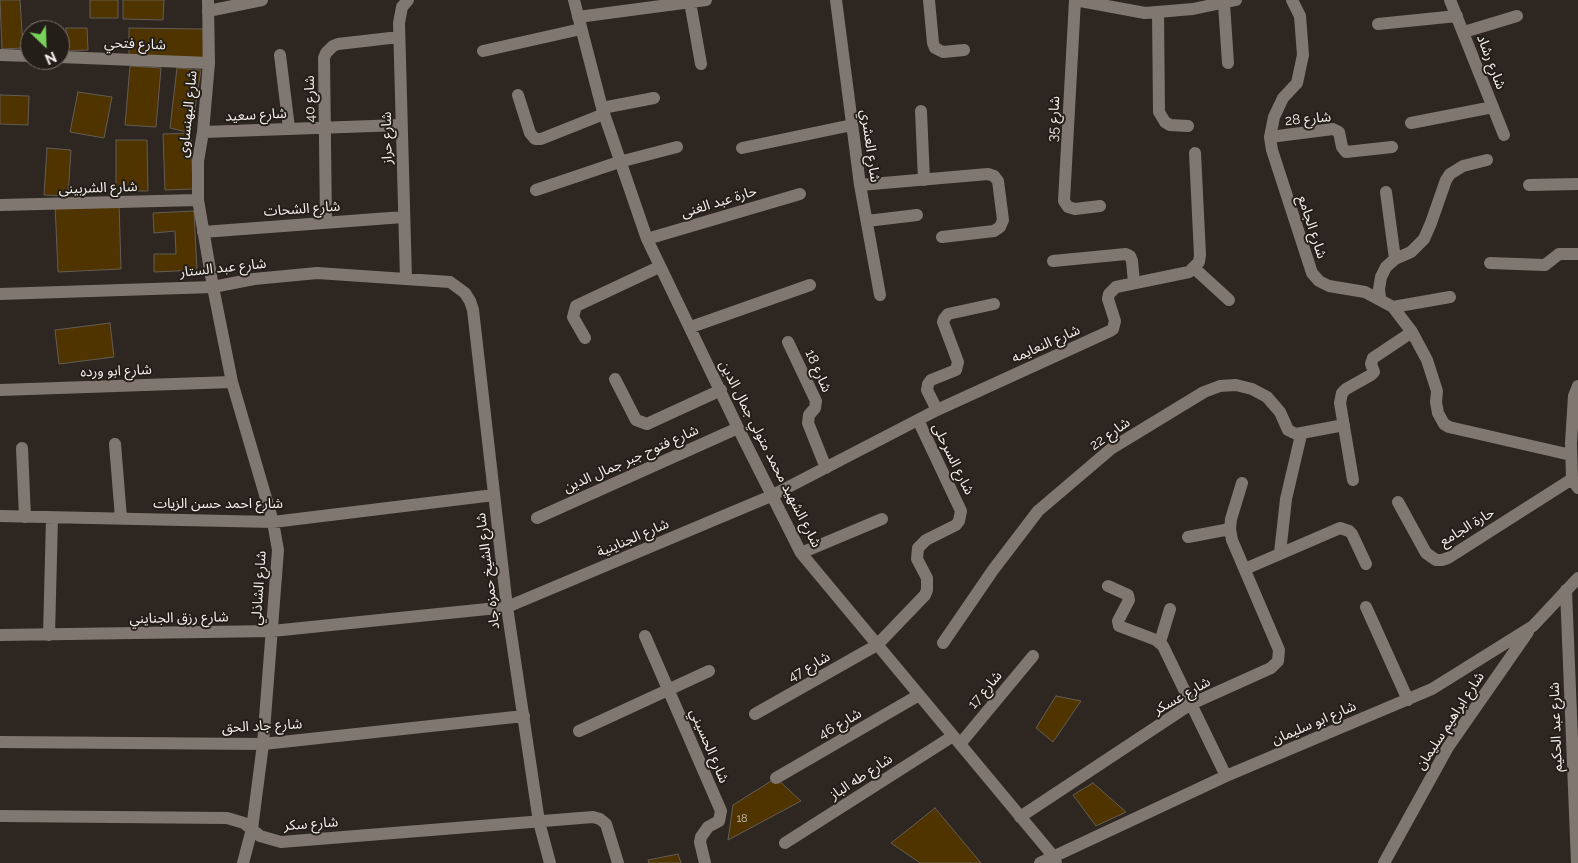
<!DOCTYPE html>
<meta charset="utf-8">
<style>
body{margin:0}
#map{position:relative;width:1578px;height:863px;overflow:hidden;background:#2e2721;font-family:Raleway,sans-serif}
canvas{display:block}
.north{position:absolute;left:20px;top:20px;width:50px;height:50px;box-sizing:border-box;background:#241e18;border:1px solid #78726d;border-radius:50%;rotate:156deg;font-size:14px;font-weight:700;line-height:20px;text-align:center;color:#f5f0ec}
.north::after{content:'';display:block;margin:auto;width:18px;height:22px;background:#78d158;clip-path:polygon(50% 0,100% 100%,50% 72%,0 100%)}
</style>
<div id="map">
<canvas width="1578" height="863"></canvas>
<div class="north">N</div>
</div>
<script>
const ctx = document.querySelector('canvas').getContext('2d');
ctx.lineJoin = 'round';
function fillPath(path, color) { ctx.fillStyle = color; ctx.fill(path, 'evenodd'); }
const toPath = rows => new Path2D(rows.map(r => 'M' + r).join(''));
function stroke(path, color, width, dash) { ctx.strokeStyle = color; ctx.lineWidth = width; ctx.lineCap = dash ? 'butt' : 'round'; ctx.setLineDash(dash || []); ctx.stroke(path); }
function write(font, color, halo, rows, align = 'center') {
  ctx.font = font + ' Raleway,"Noto Sans Arabic",sans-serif'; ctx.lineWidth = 4; ctx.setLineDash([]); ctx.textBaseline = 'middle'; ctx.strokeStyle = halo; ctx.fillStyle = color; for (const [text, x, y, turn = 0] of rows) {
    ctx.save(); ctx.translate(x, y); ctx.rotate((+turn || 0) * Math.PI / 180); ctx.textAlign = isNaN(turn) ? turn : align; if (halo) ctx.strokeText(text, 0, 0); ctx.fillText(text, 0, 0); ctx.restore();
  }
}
const building = toPath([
 [0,0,20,0,23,48,2,49,0,0],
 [90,0,118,0,118,18,90,18,90,0],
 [123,0,164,0,163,20,123,19,123,0],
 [32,24,53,24,53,30,32,30,32,24],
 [66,28,87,28,88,50,67,51,66,28],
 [129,28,203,29,203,59,129,59,129,28],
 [130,66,161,68,156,127,125,125,130,66],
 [177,68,201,70,191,133,170,128,177,68],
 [78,92,112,97,104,138,70,132,78,92],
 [0,95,29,96,28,125,0,124,0,95],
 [191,133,193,189,165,190,163,134,191,133],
 [116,140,147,140,148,191,116,191,116,140],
 [47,148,71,150,68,196,44,195,47,148],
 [119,202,121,269,58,272,55,204,119,202],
 [194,211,197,270,154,272,154,254,176,254,175,231,154,233,153,213,194,211],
 [110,323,114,357,59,364,55,330,110,323],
 [1056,696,1081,701,1053,742,1036,728,1056,696],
 [776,778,801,801,728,840,733,805,776,778],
 [1093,783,1126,812,1096,826,1073,795,1093,783],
 [935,808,981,863,920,863,891,843,935,808],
 [678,854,681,863,649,863,648,860,678,854]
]);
fillPath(building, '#4f3400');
stroke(building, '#635d55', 1);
stroke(toPath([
 [208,0,209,63,203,132,198,161,198,200,213,287,232,382,273,522,278,550,263,744,252,829,243,863],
 [574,0,602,108,647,239,738,428,801,553,1054,857,1056,863],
 [836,0,860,185,880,295],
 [929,0,933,43,935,48,943,52,964,50],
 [1075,0,1064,201,1068,207,1075,209,1100,206],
 [1075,0,1145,13,1193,9,1236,0],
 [1292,0,1300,16,1303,55,1297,83,1283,98,1274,117,1270,137,1272,150,1312,273,1319,281,1329,286,1365,292,1393,307,1412,332,1427,360,1437,391,1436,402,1438,413,1444,424,1449,427,1571,455],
 [1450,0,1504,135],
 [690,2,701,64],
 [1224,4,1228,63],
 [208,11,262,0],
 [1158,12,1159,112,1165,122,1170,125,1188,126],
 [578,17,706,0],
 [1378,24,1457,16],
 [1464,32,1517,16],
 [483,51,581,29],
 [0,55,30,56],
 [280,55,289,128],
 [60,57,209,63],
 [518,95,530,133,535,139,541,139,604,114],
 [602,108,654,98],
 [921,111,924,180],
 [1411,123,1493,107],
 [203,132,401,125],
 [1270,137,1333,129,1339,132,1342,147,1346,152,1392,147],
 [742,148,852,125],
 [860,185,988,174,994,176,998,181,1003,220,1000,227,994,231,942,237],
 [1529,185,1578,184],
 [536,190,619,162,677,147],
 [1386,192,1395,259],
 [0,205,198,200],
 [867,221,917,215],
 [326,223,324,58,326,53,333,46,338,44,399,37],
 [203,232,403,217],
 [647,239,800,194],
 [1053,261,1126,254,1130,256,1132,261,1134,283],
 [1490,263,1545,265,1559,254,1578,254],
 [1194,268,1229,300],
 [406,279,399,23,402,7,408,0],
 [0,294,213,287,254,279,317,273,450,282,465,293,470,301,473,310,507,607,539,822,550,863],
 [1380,298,1379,289,1381,277,1386,267,1395,259,1411,252,1424,239,1431,223,1446,180,1450,174,1463,166,1487,160],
 [1393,307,1450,297],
 [691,327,810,285],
 [585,338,573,317,576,306,659,267],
 [788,342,816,401,815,408,809,415,808,423,826,468],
 [615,379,636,420,647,424,721,390],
 [1578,386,1574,396,1571,443,1572,479,1578,488],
 [0,390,232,382],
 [937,410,927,390,928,384,931,380,956,370,958,362,943,322,944,319,948,314,994,304],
 [115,444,121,518],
 [22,448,25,517],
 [1353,480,1340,403,1342,393,1346,389,1371,375,1374,372,1371,364,1373,358,1412,332],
 [1398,502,1426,553,1436,560,1442,560,1448,558,1572,479],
 [0,516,273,522,494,495],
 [537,518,738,428],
 [1188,537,1230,529],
 [801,553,882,519],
 [1280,553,1286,499,1301,435],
 [1245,569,1340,528,1349,531,1352,534,1366,564],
 [1108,586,1128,595,1129,600,1118,621,1119,626,1156,640,1163,646,1226,776],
 [1566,590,1577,863],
 [1366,607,1408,700],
 [0,635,272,631,507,607,771,496,937,410,1110,331,1113,329,1115,321,1108,299,1109,294,1116,287,1189,272,1199,262,1200,255,1195,153],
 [49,635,52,518],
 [645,636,721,811,719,821,708,827,701,837,700,842,705,863],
 [1160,642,1170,609],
 [943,643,993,570,1038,511,1112,448,1204,392,1220,386,1236,385,1252,389,1267,397,1280,412,1288,430,1296,434,1344,425],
 [755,714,877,645,925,595,927,590,927,578,917,559,918,548,926,540,956,525,959,521,961,511,918,420],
 [579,731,709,671],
 [0,742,263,744,524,716],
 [960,744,1033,656],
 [776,778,919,695],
 [0,816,227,818,244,823,260,836,281,842,593,817,600,819,606,824,618,863],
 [1020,817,1191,704,1271,668,1278,661,1279,650,1232,540,1230,529,1231,519,1242,483],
 [785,843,953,736],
 [1040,863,1226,776,1432,689,1533,626,1578,578],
 [1384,863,1448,747,1528,632]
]), '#7f7770', 12);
write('11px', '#ccc1b1', null, [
 ["18",742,819]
]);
write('14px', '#f5f0ec', '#241e18', [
 ["شارع فتحي",135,44,2],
 ["شارع رشاد",1491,62,69],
 ["شارع 40",310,99,-91],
 ["شارع البهنساوى",188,114,-84],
 ["شارع سعيد",256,115,-3],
 ["شارع 35",1054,119,-87],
 ["شارع 28",1308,119,-5],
 ["شارع حراز",387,138,-91],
 ["شارع العشري",870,146,82],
 ["شارع الشربينى",98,188,-2],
 ["حارة عبد الغنى",719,202,-17],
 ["شارع الشحات",302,209,-4],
 ["شارع الجامع",1312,227,72],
 ["شارع عبد الستار",223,268,-6],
 ["شارع النعايمه",1046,344,-24],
 ["شارع ابو ورده",116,371,-2],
 ["شارع 18",818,371,66],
 ["شارع 22",1110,434,-35],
 ["شارع الشهيد محمد متولي جمال الدين",770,454,63],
 ["شارع فتوح جبر جمال الدين",631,459,-24],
 ["شارع السرحلى",953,459,64],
 ["شارع احمد حسن الزيات",218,504],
 ["حارة الجامع",1467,527,-31],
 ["شارع الجناينية",633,538,-23],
 ["شارع الشيخ حمزه جاد",488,571,-97],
 ["شارع الشاذلي",259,588,-86],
 ["شارع رزق الجنايني",179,618,-1],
 ["شارع 47",809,667,-30],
 ["شارع 17",985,690,-50],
 ["شارع عسكر",1182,696,-29],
 ["شارع ابراهيم سليمان",1450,721,-57],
 ["شارع ابو سليمان",1314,723,-23],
 ["شارع 46",840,724,-30],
 ["شارع جاد الحق",262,726,-3],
 ["شارع عبد الحكيم",1556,727,-92],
 ["شارع الحسيني",709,746,67],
 ["شارع طه الباز",861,777,-33],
 ["شارع سكر",311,824,-4]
]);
</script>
